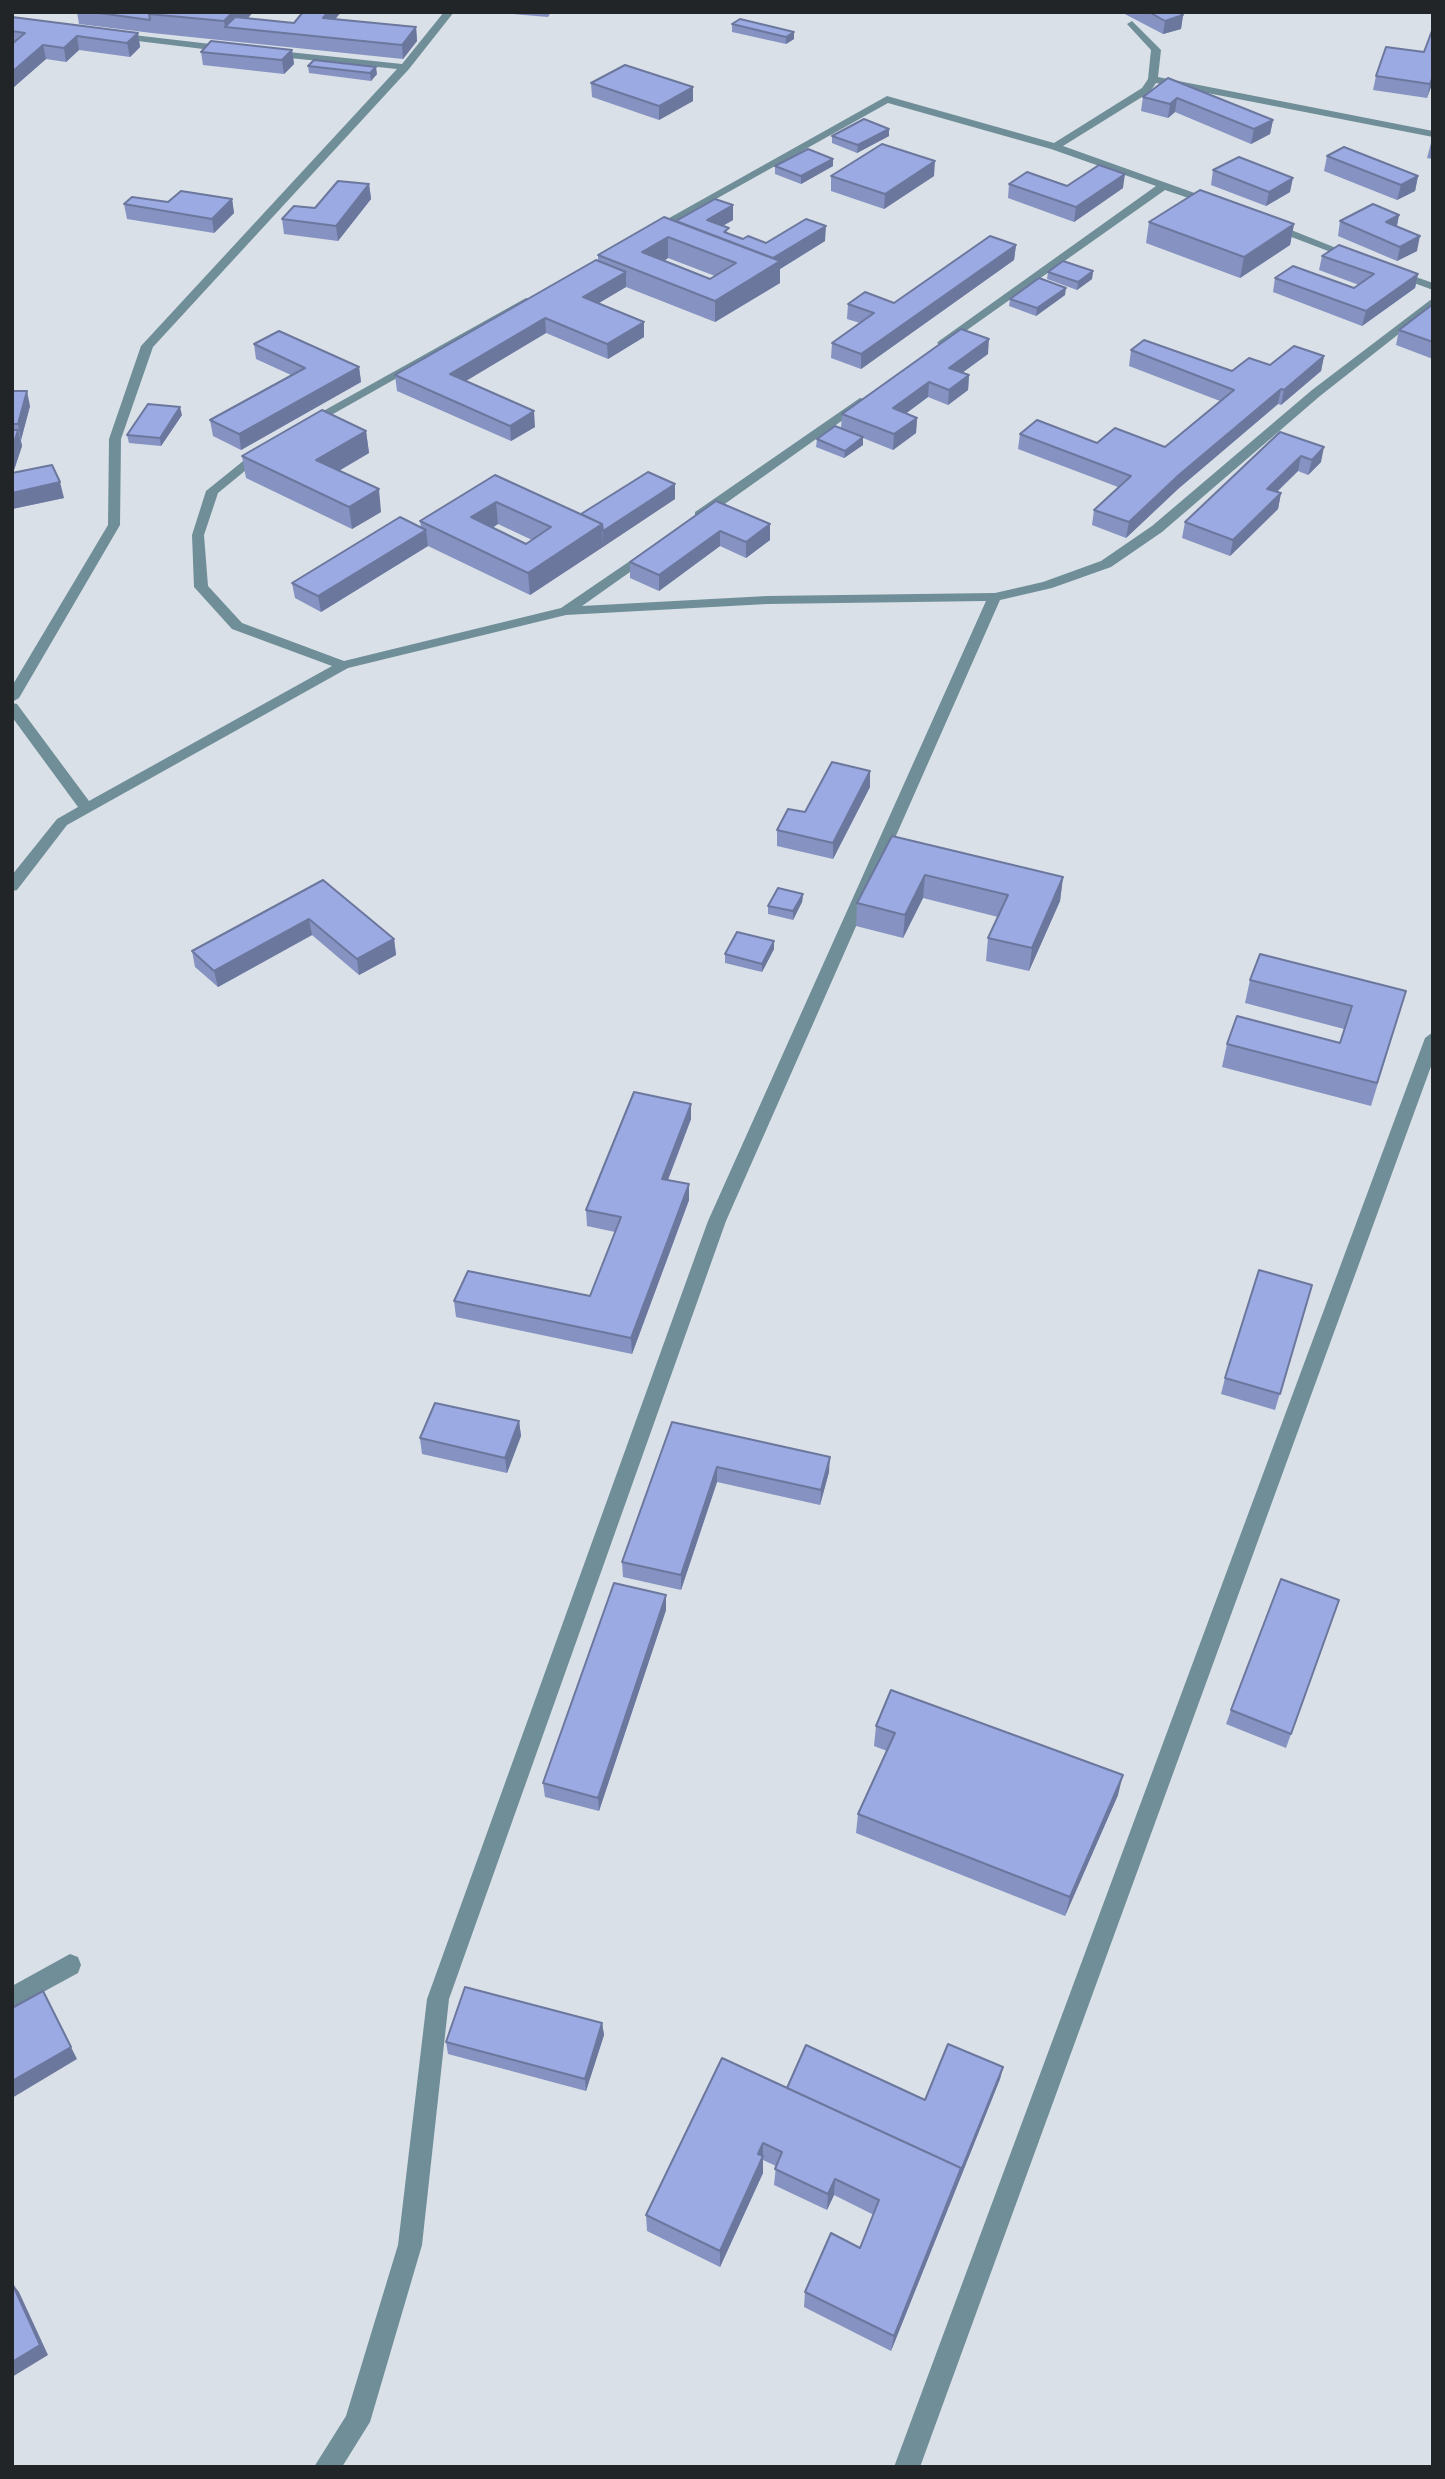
<!DOCTYPE html>
<style>
body{margin:0}
#map{position:relative;width:1445px;height:2479px;overflow:hidden;background:#d9e0e7;font-family:"Source Sans 3",sans-serif}
canvas{display:block}
.frame{position:absolute;inset:0;border:14px solid #222528;pointer-events:none}
</style>
<div id="map">
<canvas width="1445" height="2479"></canvas>
<div class="frame"></div>
</div>
<script>
const ctx = document.querySelector('canvas').getContext('2d');
ctx.lineJoin = 'round';
const toPath = rows => new Path2D(rows.map(r => 'M' + r).join(''));
function fillPath(path, color) { ctx.fillStyle = color; ctx.fill(path, 'evenodd'); }
function stroke(path, color, width, dash) { ctx.strokeStyle = color; ctx.lineWidth = width; ctx.lineCap = dash ? 'butt' : 'round'; ctx.setLineDash(dash || []); ctx.stroke(path); }
fillPath(toPath([
 [444,12,454,12,409,69,153,347,121,439,120,525,19,698,12,702,12,686,108,525,109,439,141,346,397,69,270,56,265,53,270,50,402,64,444,12],
 [1132,21,1161,50,1158,77,1433,131,1433,137,1156,83,1150,92,1063,146,1217,201,1217,205,1209,205,1165,190,943,347,937,343,939,341,1156,186,1051,149,888,103,655,233,646,231,887,96,1054,143,1142,88,1148,79,1151,50,1127,24,1132,21],
 [116,33,228,46,233,49,228,52,113,38,113,34,116,33],
 [1268,224,1276,224,1359,257,1349,259,1268,228,1268,224],
 [1396,270,1433,283,1433,290,1392,275,1390,273,1396,270],
 [526,298,530,299,530,303,310,427,300,424,526,298],
 [1433,298,1433,307,1320,396,1162,532,1111,567,1052,588,1000,600,726,1221,449,1999,422,2245,370,2422,342,2467,314,2467,346,2416,398,2245,427,1999,708,1221,986,601,767,604,566,615,348,668,67,825,17,890,12,891,12,875,57,819,78,807,12,717,12,703,17,704,89,801,332,666,232,629,194,587,192,535,206,491,258,449,262,448,268,452,218,493,204,535,208,586,242,623,344,661,561,608,649,548,654,549,654,555,582,606,767,596,995,593,1043,582,1101,561,1152,526,1312,390,1433,298],
 [860,398,864,399,864,405,705,518,695,518,695,512,860,398],
 [1433,1032,1433,1061,920,2467,894,2467,1425,1038,1433,1032],
 [70,1954,78,1957,81,1965,78,1973,12,2009,12,1986,70,1954]
]), '#708e98');
fillPath(toPath([
 [77,12,253,12,248,18,294,23,341,12,335,19,416,27,417,41,403,59,152,33,79,24],
 [489,12,551,12,548,17],
 [1121,12,1179,12,1183,15,1181,29,1163,34],
 [12,17,138,33,140,47,130,57,79,50,66,62,46,59,14,87,12,87],
 [732,24,794,32,794,39,786,44,732,32],
 [292,50,294,64,284,74,203,65,201,52],
 [1424,52,1433,81,1427,98,1373,90,1376,76],
 [308,66,377,74,371,81,309,73],
 [1168,78,1273,120,1270,134,1251,144,1175,112,1168,118,1141,111,1143,97],
 [591,83,693,101,659,120,592,97],
 [889,129,889,136,857,153,832,143,832,136],
 [1433,140,1433,159,1427,158,1431,143],
 [1327,156,1418,176,1415,191,1397,200,1324,171],
 [775,166,833,166,801,184,775,174],
 [1213,170,1290,192,1266,206,1211,185],
 [831,176,934,176,884,209,831,191],
 [369,184,371,199,338,241,284,234,282,219,315,208],
 [1009,184,1067,186,1123,188,1074,222,1008,198],
 [232,199,234,213,214,233,127,219,124,204],
 [733,205,733,220,722,226,729,234,743,239,766,243,825,241,780,269,780,283,715,322,626,287,598,303,644,322,644,337,608,359,546,333,465,381,535,427,511,441,397,391,395,375,598,261,598,255,676,221],
 [668,258,715,276,710,279,664,261],
 [1399,215,1397,226,1417,251,1397,261,1338,236,1340,221],
 [1149,222,1294,224,1290,245,1240,278,1146,243],
 [1016,245,1014,260,861,369,831,358,832,343,860,323,847,319,848,304,894,303],
 [1322,256,1418,274,1415,288,1362,326,1273,292,1275,278,1354,288,1359,285,1319,270],
 [1093,271,1092,279,1077,290,1047,279,1048,272],
 [1065,295,1036,316,1009,306,1010,299],
 [1433,304,1433,359,1396,345,1399,330],
 [254,344,359,367,361,382,241,450,213,436,210,420,291,375,256,359],
 [1131,350,1232,371,1324,356,1321,371,1281,405,1278,404,1178,489,1126,538,1092,525,1094,510,1118,487,1018,449,1020,434,1097,443,1165,447,1220,401,1129,366],
 [988,354,962,373,969,375,968,390,948,405,928,397,906,413,917,418,916,433,893,450,863,438,863,445,844,458,816,447,817,439,841,428,842,414],
 [12,391,30,406,21,440,22,446,13,473,64,498,12,509],
 [182,415,161,446,129,443,127,435],
 [366,431,369,453,339,471,381,512,352,529,246,478,242,456],
 [1280,432,1321,462,1308,475,1298,471,1277,492,1281,493,1278,509,1230,556,1182,538,1185,522],
 [495,475,581,514,675,499,530,595,428,546,321,612,295,598,292,583,421,527,420,521],
 [498,524,532,540,526,544,492,528],
 [716,501,770,540,746,558,720,546,659,591,630,578,630,562],
 [870,771,870,787,833,859,777,846,777,830],
 [892,836,1063,877,1060,901,1029,971,986,961,988,938,998,917,923,898,903,938,856,926,857,903],
 [323,880,394,939,396,955,359,975,312,935,218,987,195,967,192,951],
 [803,894,802,902,793,920,768,914,768,906],
 [774,949,762,972,725,963,725,954],
 [1250,980,1406,991,1371,1106,1222,1067,1227,1044,1340,1043,1344,1029,1245,1003],
 [691,1104,691,1119,668,1180,689,1200,632,1354,456,1317,454,1301,590,1296,615,1232,587,1226,586,1210],
 [1312,1285,1275,1410,1221,1394,1225,1378],
 [519,1421,521,1436,507,1473,422,1454,420,1438],
 [672,1422,829,1472,820,1505,717,1482,681,1590,623,1577,622,1562],
 [1339,1600,1286,1748,1226,1724,1231,1710],
 [666,1610,599,1811,545,1797,543,1783],
 [876,1726,1118,1795,1065,1916,856,1833,858,1814,887,1751,874,1746],
 [602,2023,604,2035,586,2091,448,2054,446,2042],
 [1003,2067,1000,2079,891,2351,804,2307,805,2292,860,2248,874,2215,834,2195,827,2210,774,2185,776,2166,763,2160,763,2173,720,2267,647,2231,646,2215,787,2088,925,2100]
]), '#8592c2');
fillPath(toPath([
 [233,12,253,12,239,29,225,27,227,41,224,21],
 [328,12,341,12,325,32,323,18],
 [1183,15,1181,29,1163,34,1165,21],
 [416,27,417,41,403,59,402,45],
 [794,32,794,39,786,44,786,37],
 [138,33,140,47,130,57,127,43],
 [77,36,79,50,66,62,64,48],
 [43,45,46,59,14,87,12,72],
 [292,50,294,64,284,74,282,60],
 [376,67,377,74,371,81,370,73],
 [1433,76,1433,81,1427,98,1430,84],
 [693,87,693,101,659,120,659,106],
 [1177,98,1175,112,1168,118,1170,104],
 [1273,120,1270,134,1251,144,1254,129],
 [889,129,889,136,857,153,858,145],
 [833,159,833,166,801,184,801,176],
 [935,161,934,176,884,209,885,194],
 [1125,174,1123,188,1074,222,1076,207],
 [1418,176,1415,191,1397,200,1401,185],
 [1293,178,1290,192,1266,206,1269,192],
 [369,184,371,199,338,241,336,226],
 [232,199,234,213,214,233,212,219],
 [733,205,733,220,707,235,707,220],
 [1399,215,1396,230,1386,222],
 [1294,224,1290,245,1240,278,1244,257],
 [826,226,825,241,780,269,780,283,715,322,715,301,767,262],
 [1420,236,1417,251,1397,261,1400,247],
 [668,237,668,258,644,273,642,252],
 [1016,245,1014,260,861,369,861,354],
 [1093,271,1092,279,1077,290,1078,282],
 [626,272,626,287,584,312,583,297],
 [1418,274,1415,288,1362,326,1366,311],
 [1066,288,1065,295,1036,316,1037,308],
 [545,318,546,333,451,390,450,374],
 [644,322,644,337,608,359,607,344],
 [989,339,988,354,948,383,949,368],
 [1324,356,1321,371,1281,405,1284,390],
 [359,367,361,382,241,450,239,434],
 [969,375,968,390,948,405,949,390],
 [929,382,928,397,892,424,893,408],
 [1281,389,1278,404,1178,489,1126,538,1129,522,1180,474],
 [27,391,30,406,21,440,18,424],
 [180,407,182,415,161,446,160,438],
 [534,411,535,427,511,441,510,426],
 [917,418,916,433,893,450,894,434],
 [18,430,22,446,12,476,12,449],
 [366,431,369,453,319,482,316,460],
 [863,437,863,445,844,458,845,451],
 [1324,447,1321,462,1308,475,1312,460],
 [1301,456,1298,471,1264,504,1267,489],
 [60,482,64,498,12,509,12,493],
 [675,484,675,499,603,547,603,531],
 [379,489,381,512,352,529,349,507],
 [1281,493,1278,509,1230,556,1233,540],
 [496,502,498,524,473,540,471,517],
 [602,524,603,547,530,595,528,573],
 [770,524,770,540,746,558,746,542],
 [426,530,428,546,321,612,318,596],
 [720,531,720,546,659,591,659,575],
 [870,771,870,787,833,859,833,843],
 [925,875,923,898,903,938,905,915],
 [1063,877,1060,901,1029,971,1032,948],
 [803,894,802,902,793,920,793,911],
 [309,919,312,935,218,987,214,971],
 [394,939,396,955,359,975,357,959],
 [774,941,774,949,762,972,762,964],
 [691,1104,691,1119,662,1195,662,1179],
 [689,1184,689,1200,632,1354,631,1338],
 [519,1421,521,1436,507,1473,505,1458],
 [830,1457,829,1472,820,1505,821,1490],
 [717,1467,717,1482,681,1590,681,1575],
 [666,1595,666,1610,599,1811,598,1798],
 [1123,1775,1118,1795,1065,1916,1070,1897],
 [43,1991,77,2059,12,2098,12,2081],
 [602,2023,604,2035,586,2091,585,2079],
 [1003,2067,1000,2079,891,2351,894,2336],
 [763,2143,763,2173,720,2267,720,2251],
 [835,2179,834,2195,827,2210,828,2194],
 [12,2283,19,2292,48,2355,12,2377]
]), '#6c779e');
const building = toPath([
 [92,12,150,12,149,14,150,20,92,12],
 [150,12,233,12,224,21,149,14,150,12],
 [303,12,328,12,323,18,416,27,402,45,225,27,235,17,294,23,303,12],
 [1149,12,1178,12,1183,15,1165,21,1149,12],
 [12,17,138,33,127,43,77,36,64,48,43,45,12,72,12,44,25,33,12,31,12,17],
 [740,19,794,32,786,37,732,24,740,19],
 [1433,28,1433,76,1430,84,1376,76,1386,47,1424,52,1433,28],
 [211,41,292,50,282,60,201,52,211,41],
 [314,60,376,67,370,73,308,66,314,60],
 [625,65,693,87,659,106,591,83,625,65],
 [1168,78,1273,120,1254,129,1177,98,1170,104,1143,97,1168,78],
 [864,119,889,129,858,145,832,136,864,119],
 [882,144,935,161,885,194,831,176,882,144],
 [1344,147,1418,176,1401,185,1327,156,1344,147],
 [808,149,833,159,801,176,775,166,808,149],
 [1239,157,1293,178,1269,192,1213,170,1239,157],
 [1099,165,1125,174,1076,207,1009,184,1027,172,1067,186,1099,165],
 [338,181,369,184,336,226,282,219,294,206,315,208,338,181],
 [1200,190,1294,224,1244,257,1149,222,1200,190],
 [181,191,232,199,212,219,124,204,132,197,168,202,181,191],
 [715,199,733,205,707,220,729,228,724,232,743,239,748,236,766,243,806,219,826,226,773,258,676,221,715,199],
 [1373,204,1399,215,1386,222,1420,236,1400,247,1340,221,1373,204],
 [664,217,780,261,715,301,598,255,664,217],
 [668,237,736,263,710,279,642,252,668,237],
 [990,236,1016,245,861,354,832,343,874,313,848,304,865,292,894,303,990,236],
 [1339,245,1418,274,1366,311,1275,278,1293,266,1354,288,1374,274,1322,256,1339,245],
 [596,260,626,272,583,297,644,322,607,344,545,318,450,374,534,411,510,426,395,375,596,260],
 [1063,261,1093,271,1078,282,1048,272,1063,261],
 [1039,278,1066,288,1037,308,1010,299,1039,278],
 [1433,304,1433,342,1399,330,1433,304],
 [961,329,989,339,949,368,969,375,949,390,929,382,893,408,917,418,894,434,842,414,961,329],
 [279,331,359,367,239,434,210,420,305,368,254,344,279,331],
 [1144,340,1232,371,1249,358,1270,365,1294,346,1324,356,1284,390,1281,389,1180,474,1129,522,1094,510,1131,476,1020,434,1037,420,1097,443,1115,428,1165,447,1234,390,1131,350,1144,340],
 [12,391,27,391,18,424,12,424,12,391],
 [148,404,180,407,160,438,127,435,148,404],
 [322,410,366,431,316,460,379,489,349,507,242,456,322,410],
 [835,426,863,437,845,451,817,439,835,426],
 [12,430,18,430,12,449,12,430],
 [1280,432,1324,447,1312,460,1301,456,1267,489,1281,493,1233,540,1185,522,1280,432],
 [52,465,60,482,12,493,12,473,52,465],
 [648,472,675,484,603,531,602,524,581,514,648,472],
 [495,475,602,524,528,573,420,521,495,475],
 [496,502,551,527,526,544,471,517,496,502],
 [716,501,770,524,746,542,720,531,659,575,630,562,716,501],
 [400,517,426,530,318,596,292,583,400,517],
 [832,762,870,771,833,843,777,830,788,809,805,812,832,762],
 [892,836,1063,877,1032,948,988,938,1008,895,925,875,905,915,857,903,892,836],
 [323,880,394,939,357,959,309,919,214,971,192,951,323,880],
 [778,888,803,894,793,911,768,906,778,888],
 [737,932,774,941,762,964,725,954,737,932],
 [1260,954,1406,991,1377,1083,1227,1044,1237,1016,1340,1043,1352,1006,1250,980,1260,954],
 [634,1092,691,1104,662,1179,689,1184,631,1338,454,1301,468,1271,590,1296,621,1217,586,1210,634,1092],
 [1259,1270,1312,1285,1280,1394,1225,1378,1259,1270],
 [435,1403,519,1421,505,1458,420,1438,435,1403],
 [672,1422,830,1457,821,1490,717,1467,681,1575,622,1562,672,1422],
 [1281,1579,1339,1600,1291,1734,1231,1710,1281,1579],
 [614,1583,666,1595,598,1798,543,1783,614,1583],
 [891,1690,1123,1775,1070,1897,858,1814,895,1733,876,1726,891,1690],
 [465,1987,602,2023,585,2079,446,2042,465,1987],
 [43,1991,71,2047,12,2081,12,2008,43,1991],
 [948,2044,1003,2067,960,2173,961,2168,787,2088,806,2045,925,2100,948,2044],
 [722,2058,961,2168,894,2336,805,2292,831,2233,860,2248,879,2200,835,2179,828,2194,775,2169,782,2152,763,2143,758,2154,763,2156,720,2251,646,2215,722,2058],
 [12,2283,40,2345,12,2362,12,2283]
]);
fillPath(building, '#9baae2');
stroke(building, '#6c779e', 2);
</script>
